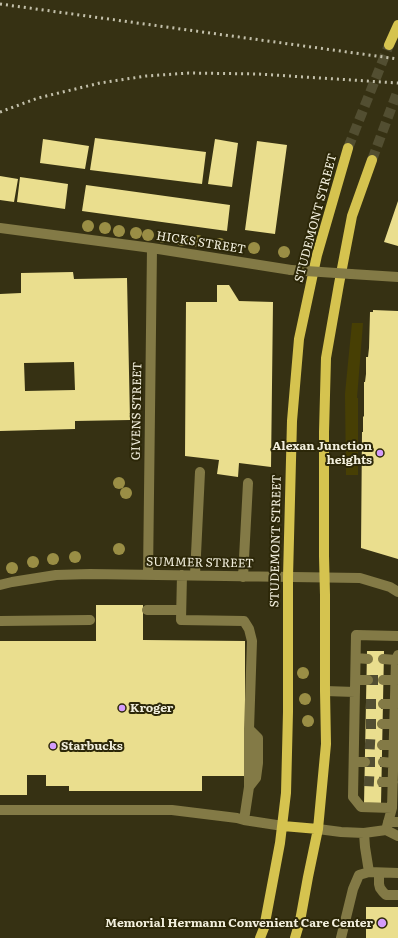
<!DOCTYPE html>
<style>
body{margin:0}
canvas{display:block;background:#363113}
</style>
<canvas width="398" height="938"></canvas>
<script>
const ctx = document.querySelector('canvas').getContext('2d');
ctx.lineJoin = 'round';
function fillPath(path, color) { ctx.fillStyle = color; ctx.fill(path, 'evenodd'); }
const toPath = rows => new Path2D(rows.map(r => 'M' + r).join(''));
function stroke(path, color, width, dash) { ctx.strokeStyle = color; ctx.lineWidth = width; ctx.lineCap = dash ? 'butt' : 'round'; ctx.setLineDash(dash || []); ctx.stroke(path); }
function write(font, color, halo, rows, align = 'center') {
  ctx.font = font + ' Literata,serif'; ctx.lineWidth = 4; ctx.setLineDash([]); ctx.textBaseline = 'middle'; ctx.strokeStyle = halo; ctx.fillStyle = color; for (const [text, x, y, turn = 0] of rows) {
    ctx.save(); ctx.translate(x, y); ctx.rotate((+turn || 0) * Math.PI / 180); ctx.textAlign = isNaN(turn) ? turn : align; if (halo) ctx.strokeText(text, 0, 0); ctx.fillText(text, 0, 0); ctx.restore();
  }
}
fillPath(toPath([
 [352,323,363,323,357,398,358,398,358,475,346,475,345,394,348,363]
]), '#473f04');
fillPath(toPath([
 [95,138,206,152,202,184,90,170],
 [43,139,89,146,85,169,40,163],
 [215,139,238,143,232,187,208,184],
 [257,141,287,145,275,234,245,230],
 [0,176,18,179,14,202,0,200],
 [20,177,68,184,65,209,17,202],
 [86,185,230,205,227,231,82,211],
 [398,201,398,246,384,242],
 [73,272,74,279,127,278,130,420,75,421,75,429,0,431,0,294,21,293,21,273],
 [74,362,75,390,25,391,24,363],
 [217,285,229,285,239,301,273,302,271,467,239,463,238,477,217,474,219,460,185,456,186,302,217,302],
 [373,310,398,311,398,559,361,548,362,432,363,432,363,416,364,417,364,382,365,382,366,374,366,357,368,357,369,348,370,312,373,312],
 [96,605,143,605,143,640,245,641,245,776,202,776,202,791,69,791,69,786,46,786,46,775,27,775,27,795,0,795,0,641,96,641],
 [367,651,384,651,381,804,364,804],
 [366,907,398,907,398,938,366,938]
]), '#eade8e');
stroke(toPath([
 [368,680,383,680],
 [366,704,383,704],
 [366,724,382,724],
 [365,744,382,745],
 [365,762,383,762],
 [364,781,382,782]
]), '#524e31', 10, [10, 5]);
stroke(toPath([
 [348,148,389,45],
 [372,160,398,90]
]), '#524e31', 10, [10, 5]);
stroke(toPath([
 [0,228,152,248,291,270],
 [351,274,398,277],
 [148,575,152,248],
 [182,575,181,620,244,621,249,629,252,641,249,729,258,738,258,763,256,778,249,787,244,820],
 [195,575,200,472],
 [243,577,248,483],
 [0,585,12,582,56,575,90,574,360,578,390,587,398,592],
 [147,610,181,610],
 [0,621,90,620],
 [356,658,368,659],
 [383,659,396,660],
 [356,680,368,680],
 [383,680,395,680],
 [325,691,355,692],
 [383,704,395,704],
 [382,724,394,724],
 [382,745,394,745],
 [354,762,365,762],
 [383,762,393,763],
 [382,782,393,782],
 [249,787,249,729],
 [392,808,361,807,353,797,356,635,398,636],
 [0,810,172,810,237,818,244,820,283,826],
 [388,822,398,822],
 [318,829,341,832,364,833,365,847,369,872],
 [386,830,398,836],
 [364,833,386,830,392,808,396,660,398,655],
 [379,873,379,884,380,888,383,892,386,895,398,895],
 [341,938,353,889,359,875,369,872,398,873]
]), '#837a46', 10);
stroke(toPath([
 [389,45,398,25],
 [283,826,318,829],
 [260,938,264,928,280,843,286,793,288,712,288,577,292,421,299,339,317,255,348,148],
 [295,938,300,921,308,877,318,829,326,744,325,691,325,595,324,556,324,432,326,358,339,284,352,216,372,160]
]), '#d5c34f', 10);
stroke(toPath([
 [0,4,398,59],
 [0,112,38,98,100,83,146,76,189,73,258,74,398,83]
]), '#c3c0ab', 3, [2, 4]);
stroke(toPath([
 [291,270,351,274]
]), '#837a46', 10);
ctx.fillStyle = '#9a8e45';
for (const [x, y] of [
 [88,226],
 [105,228],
 [119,231],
 [136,233],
 [148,235],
 [163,237],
 [182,240],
 [198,241],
 [220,244],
 [254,248],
 [284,252],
 [119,483],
 [126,493],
 [119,549],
 [75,557],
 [53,559],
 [33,562],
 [12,568],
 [303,673],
 [305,699],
 [308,721]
]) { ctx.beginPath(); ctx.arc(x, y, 6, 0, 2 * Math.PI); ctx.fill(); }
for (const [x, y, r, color] of [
 [380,453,4,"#d49cfb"],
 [122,708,4,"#d49cfb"],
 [53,746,4,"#d49cfb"],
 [382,923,5,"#d49cfb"]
]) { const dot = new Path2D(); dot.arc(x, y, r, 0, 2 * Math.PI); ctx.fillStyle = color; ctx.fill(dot); stroke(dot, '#2c2708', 1.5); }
write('12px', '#f2efdd', '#2c2708', [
 ["STUDEMONT STREET",316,218,-75],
 ["HICKS STREET",201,243,9],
 ["GIVENS STREET",137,411,-89],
 ["STUDEMONT STREET",276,541,-89],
 ["SUMMER STREET",200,563,1]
]);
write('bold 12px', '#f2efdd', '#2c2708', [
 ["Alexan Junction",372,446],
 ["heights",372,460],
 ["Kroger",130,708,"left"],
 ["Starbucks",61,746,"left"],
 ["Memorial Hermann Convenient Care Center",373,923]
], 'right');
</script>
